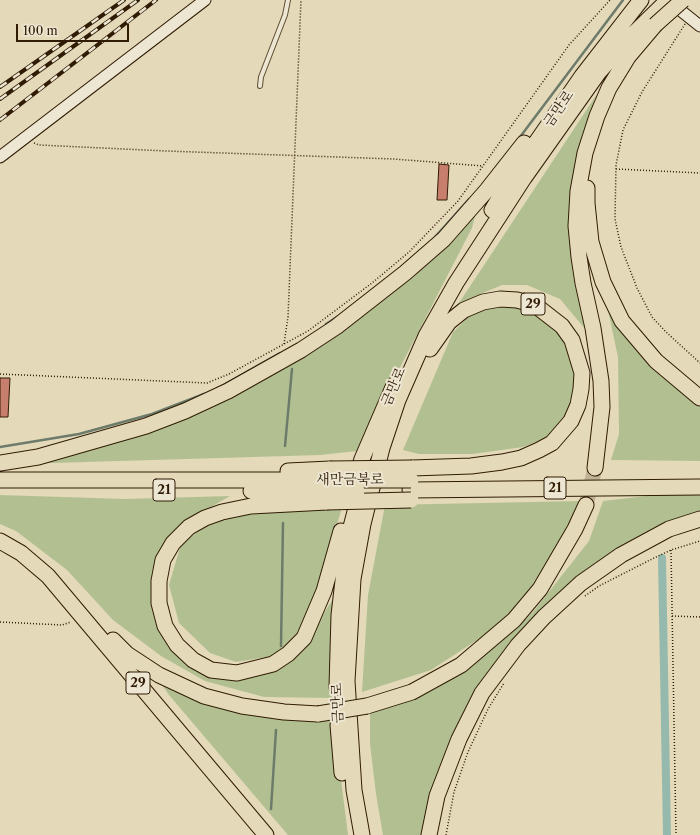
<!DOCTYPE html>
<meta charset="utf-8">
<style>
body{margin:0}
#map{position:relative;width:700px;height:835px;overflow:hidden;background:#e4d9b9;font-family:"Libre Caslon Text",serif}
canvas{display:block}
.scale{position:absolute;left:16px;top:24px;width:113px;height:18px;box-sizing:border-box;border:2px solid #301c05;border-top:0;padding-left:5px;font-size:12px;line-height:14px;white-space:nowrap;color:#301c05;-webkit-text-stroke:3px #ede6d2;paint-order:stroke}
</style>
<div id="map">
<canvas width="700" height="835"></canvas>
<div class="scale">100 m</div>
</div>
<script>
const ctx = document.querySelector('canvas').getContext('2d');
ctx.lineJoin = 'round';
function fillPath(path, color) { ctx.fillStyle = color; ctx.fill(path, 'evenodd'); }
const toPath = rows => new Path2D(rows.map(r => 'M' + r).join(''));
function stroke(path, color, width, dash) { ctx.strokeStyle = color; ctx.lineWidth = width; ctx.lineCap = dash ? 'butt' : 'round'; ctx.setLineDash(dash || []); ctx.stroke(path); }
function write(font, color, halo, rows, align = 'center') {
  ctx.font = font + ' "Libre Caslon Text","Noto Serif KR",serif'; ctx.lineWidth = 4; ctx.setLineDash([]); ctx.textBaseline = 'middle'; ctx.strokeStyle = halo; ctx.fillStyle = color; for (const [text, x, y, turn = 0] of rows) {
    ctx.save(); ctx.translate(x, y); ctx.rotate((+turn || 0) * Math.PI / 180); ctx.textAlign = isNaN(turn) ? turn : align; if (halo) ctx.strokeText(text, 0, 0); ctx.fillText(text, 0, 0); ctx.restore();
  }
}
fillPath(toPath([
 [597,94,583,136,568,219,577,283,591,336,560,299,527,285,502,285,459,303],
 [476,213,472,228,357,451,320,455,19,464,155,429,288,365,413,278],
 [605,296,700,401,700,461,611,460,619,434,618,357],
 [503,305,531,309,558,331,573,361,576,390,568,413,550,437,523,447,473,454,419,454,403,450,453,332,475,311],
 [672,493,700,493,700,515,641,538,504,656,425,835,383,835,376,794,370,744,370,712,415,695,514,631,533,612,589,541,603,501],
 [0,495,125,499,230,496,185,522,152,597,201,670,263,672,294,659,337,593,332,698,264,697,205,681,161,656,113,620,67,570,16,531,0,524],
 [582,501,534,589,491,631,431,670,362,692,368,595,385,505],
 [342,507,316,600,296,638,273,656,236,662,210,653,179,623,169,585,181,544,217,518,275,509],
 [158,679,231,711,304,719,333,716,348,835,288,835,169,695]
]), '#b2c091');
stroke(toPath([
 [517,141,623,0],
 [435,237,469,199],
 [326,324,337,317],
 [218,388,280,353],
 [285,446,292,369],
 [0,447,79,434,152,414,204,394],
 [281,646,283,523],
 [271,809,276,730]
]), '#6d7b6a', 2.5);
stroke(toPath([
 [662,558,667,835]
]), '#95baad', 8);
const building = toPath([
 [439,164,449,165,447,200,437,200,439,164],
 [0,378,10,378,8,417,0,417,0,378]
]);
fillPath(building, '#c77e6d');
stroke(building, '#301c05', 1);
stroke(toPath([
 [586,505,595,468]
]), '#c0b395', 15, [15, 8]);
const lane = toPath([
 [260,86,261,77,285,15,288,0]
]);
const secondary = toPath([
 [670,2,700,26],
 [0,157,205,0]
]);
const highway = toPath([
 [587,188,587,203,591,242,603,282,622,321,656,361,700,398],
 [492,210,510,180,582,76,641,0],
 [0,463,38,457,146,426,185,411,228,391,301,350,336,327,405,273,444,239,487,190,524,143],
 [412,468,471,466,502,462,521,458,539,450,552,443,571,421,578,405,581,389,582,373,572,340,562,326,535,305,517,300,500,299,483,302,464,310,449,322,430,349],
 [595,468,602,407,601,381,593,328,583,283,579,257,576,226,578,191,585,153,597,116,609,88,628,57,655,25],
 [288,471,330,469],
 [0,480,328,480],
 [355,481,362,459,394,385],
 [410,490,700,487],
 [251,491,328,491],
 [327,502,251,506,222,512,205,518,189,527,173,543,163,560,159,581,159,603,165,626,177,645,193,660,211,670,237,673,273,664,288,654,304,638,324,591,341,531],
 [0,541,21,553,48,576,266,835],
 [113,640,127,654,159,675,204,696,242,706,284,712,318,714],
 [337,687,339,615,344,572,351,527,361,489],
 [367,706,412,692,461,665,514,620,540,589,575,529,586,505],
 [338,725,342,773],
 [362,835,354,790,347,681,353,579,363,524,382,448,398,400,426,336,456,283,524,178,599,72,629,38,668,0],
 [429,835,437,796,459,739,482,693,518,645,544,617,581,583,621,555,669,529,700,519]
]);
stroke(lane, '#5d4b32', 6);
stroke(secondary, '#301c05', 13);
stroke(highway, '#301c05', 17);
stroke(toPath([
 [685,24,642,92,623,130,616,165,615,219,621,247,637,288,652,317,666,332,700,363],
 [34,143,39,145,166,151,394,159,483,166],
 [616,169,700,173],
 [284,344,288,317,301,0],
 [0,374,207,383,229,374,308,331,372,283,409,252,458,201,569,45,610,0],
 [671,550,676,835],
 [585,596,599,586,652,559,671,550,700,541],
 [672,616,700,617],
 [0,622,62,625,71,622],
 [446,835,454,792,468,752,488,709,504,683]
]), '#301c05', 1.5, [1, 2]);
stroke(lane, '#ede6d2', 4);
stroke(secondary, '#ede6d2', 11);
stroke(highway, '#e4d9b9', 15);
const rail = toPath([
 [0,87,124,0],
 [0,99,138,0],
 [0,120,156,0]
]);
stroke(rail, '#301c05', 4);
stroke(rail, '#ede6d2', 2.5, [8]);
const highwayBridge = toPath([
 [655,25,683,0],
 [330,469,412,468],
 [328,480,411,480],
 [328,491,357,491],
 [327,502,411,500],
 [318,714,367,706]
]);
stroke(highwayBridge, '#301c05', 17, []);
stroke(highwayBridge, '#e4d9b9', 15);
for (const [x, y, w] of [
 [533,304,24],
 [555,488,22],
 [164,490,22],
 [138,683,24]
]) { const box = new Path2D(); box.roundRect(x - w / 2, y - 11, w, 22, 3); ctx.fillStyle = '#ede6d2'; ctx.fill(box); stroke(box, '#301c05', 1); }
write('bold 13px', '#301c05', null, [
 ["29",533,304],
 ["21",555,488],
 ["21",164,490],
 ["29",138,683]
]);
write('14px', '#301c05', '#ede6d2', [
 ["금만로",559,109,-55],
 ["금만로",394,387,-67],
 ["새만금북로",350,480],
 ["금만로",338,703,-92]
]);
</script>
